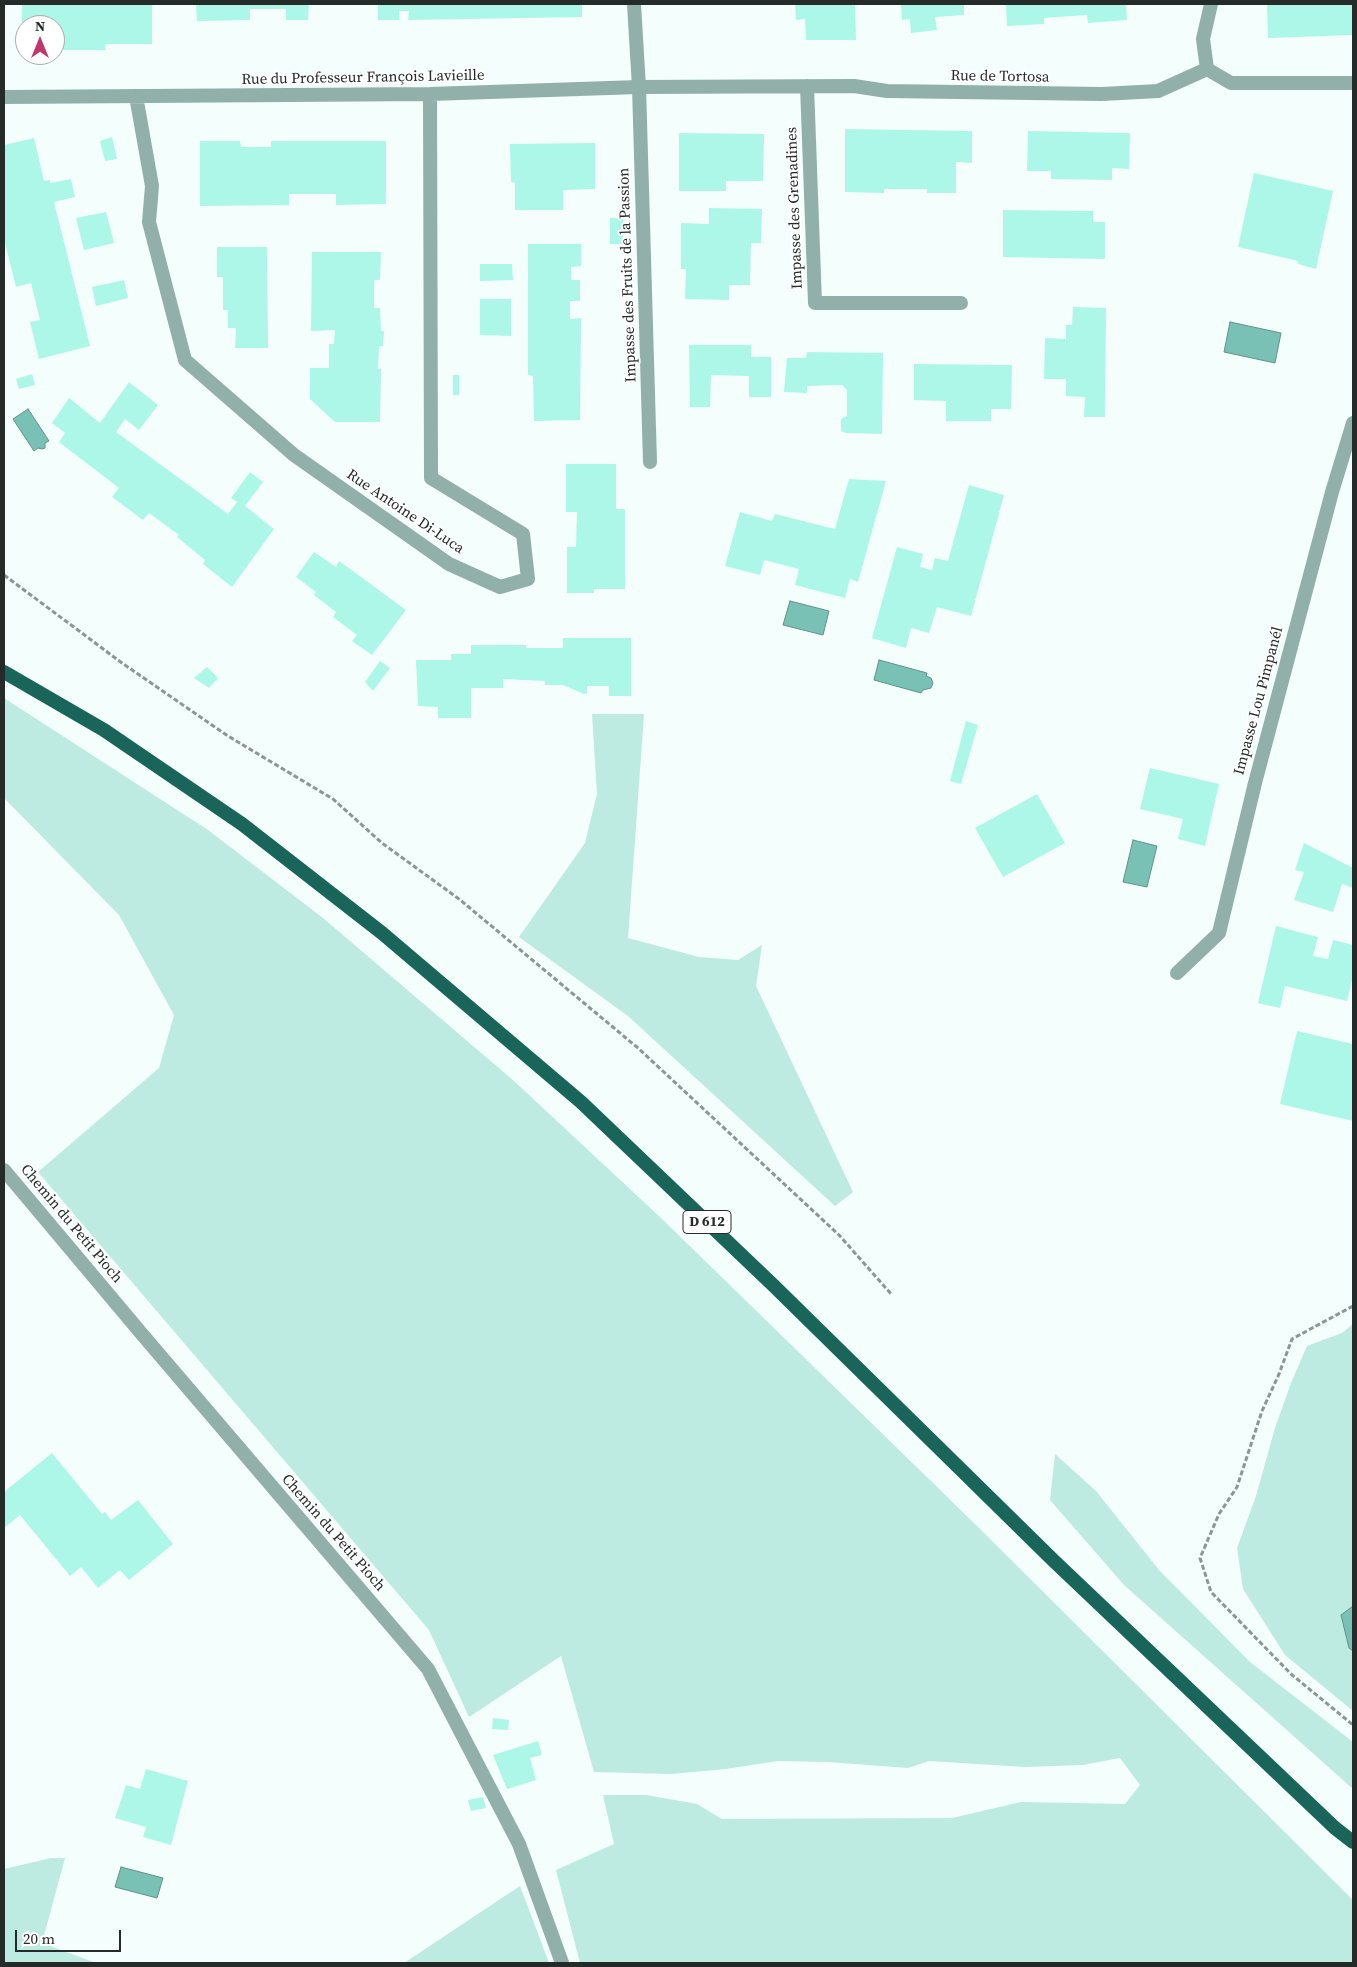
<!DOCTYPE html>
<meta charset="utf-8">
<style>
body{margin:0}
#map{position:relative;width:1357px;height:1967px;overflow:hidden;background:#f4fefc;font-family:"Source Serif 4",serif}
canvas{display:block}
.frame{position:absolute;inset:0;border:5px solid #242b29;pointer-events:none}
.north{position:absolute;left:15px;top:15px;width:50px;height:50px;box-sizing:border-box;background:#fff;border:1px solid #a7aaa9;border-radius:50%;rotate:0deg;font-size:14px;font-weight:700;line-height:20px;text-align:center;color:#242b29}
.north::after{content:'';display:block;margin:auto;width:18px;height:22px;background:#c0356b;clip-path:polygon(50% 0,100% 100%,50% 72%,0 100%)}
.scale{position:absolute;left:15px;top:1930px;width:106px;height:22px;box-sizing:border-box;border:2px solid #242b29;border-top:0;padding-left:6px;font-size:15px;line-height:18px;white-space:nowrap;color:#242b29;-webkit-text-stroke:4px #fff;paint-order:stroke}
</style>
<div id="map">
<canvas width="1357" height="1967"></canvas>
<div class="frame"></div>
<div class="north">N</div>
<div class="scale">20 m</div>
</div>
<script>
const ctx = document.querySelector('canvas').getContext('2d');
ctx.lineJoin = 'round';
function fillPath(path, color) { ctx.fillStyle = color; ctx.fill(path, 'evenodd'); }
const toPath = rows => new Path2D(rows.map(r => 'M' + r).join(''));
function stroke(path, color, width, dash) { ctx.strokeStyle = color; ctx.lineWidth = width; ctx.lineCap = dash ? 'butt' : 'round'; ctx.setLineDash(dash || []); ctx.stroke(path); }
function write(font, color, halo, rows, align = 'center') {
  ctx.font = font + ' "Source Serif 4",serif'; ctx.lineWidth = 4; ctx.setLineDash([]); ctx.textBaseline = 'middle'; ctx.strokeStyle = halo; ctx.fillStyle = color; for (const [text, x, y, turn = 0] of rows) {
    ctx.save(); ctx.translate(x, y); ctx.rotate((+turn || 0) * Math.PI / 180); ctx.textAlign = isNaN(turn) ? turn : align; if (halo) ctx.strokeText(text, 0, 0); ctx.fillText(text, 0, 0); ctx.restore();
  }
}
fillPath(toPath([
 [4,698,208,830,323,918,514,1081,661,1218,975,1524,1353,1900,1353,1963,580,1963,556,1870,614,1844,603,1795,646,1795,697,1804,722,1819,952,1818,1021,1802,1125,1804,1140,1785,1120,1758,1083,1765,1025,1767,929,1761,908,1768,828,1762,778,1761,726,1769,671,1774,594,1772,561,1656,469,1717,429,1630,38,1172,159,1068,174,1015,119,915,4,798],
 [592,714,644,714,628,938,699,957,738,960,762,945,756,986,853,1192,835,1206,628,1016,519,937,585,843,597,794],
 [1353,1324,1353,1711,1285,1655,1243,1589,1237,1548,1256,1496,1275,1428,1291,1383,1307,1346,1342,1333],
 [1055,1454,1096,1491,1159,1570,1250,1662,1353,1742,1353,1789,1124,1585,1050,1500],
 [51,1858,65,1858,42,1943,96,1963,4,1963,4,1869],
 [520,1886,549,1963,404,1963]
]), '#bdebe1');
const water = toPath([
 [1230,322,1281,333,1275,363,1224,352,1230,322],
 [28,409,49,441,45,443,45,448,42,449,38,448,34,451,13,419,28,409],
 [790,601,829,611,823,635,783,625,790,601],
 [879,660,927,673,926,676,931,678,933,683,931,688,923,690,921,693,874,680,879,660],
 [1133,840,1157,846,1147,887,1123,882,1133,840],
 [1353,1606,1353,1651,1349,1648,1341,1615,1353,1606],
 [121,1867,163,1878,157,1898,115,1887,121,1867]
]);
fillPath(water, '#78c1b4');
stroke(water, '#5f948a', 1);
fillPath(toPath([
 [22,4,152,4,152,44,105,44,106,50,58,50,58,44,55,44,55,25,25,25,25,44,22,44],
 [196,4,309,4,308,20,286,20,286,9,250,9,250,20,197,21],
 [378,4,582,4,582,17,408,20,409,11,399,11,399,20,378,20],
 [795,4,855,4,856,40,806,40,805,19,796,20],
 [901,4,964,4,964,15,935,17,937,30,911,33,910,19,902,20],
 [1006,4,1126,4,1127,20,1088,23,1087,15,1044,18,1044,24,1007,26],
 [1267,4,1353,4,1353,35,1268,38],
 [845,129,972,131,972,163,956,162,956,193,927,193,927,189,884,189,884,193,845,192],
 [1028,131,1130,133,1129,169,1112,168,1112,180,1051,179,1051,171,1027,171],
 [679,133,764,134,763,181,726,181,726,191,679,191],
 [112,137,117,159,105,161,100,141],
 [34,138,44,181,50,180,50,183,71,179,75,197,54,202,90,346,39,359,30,322,40,320,31,283,16,287,4,239,4,145],
 [200,141,240,141,241,147,271,147,271,141,386,141,386,204,336,205,336,194,289,194,289,205,200,206],
 [595,143,595,189,563,190,563,210,515,210,515,183,511,182,510,144],
 [1254,173,1333,191,1316,269,1298,264,1298,261,1238,247],
 [709,208,762,209,761,243,751,243,750,285,729,285,729,300,685,299,686,269,681,269,681,223,709,224],
 [1003,210,1093,211,1093,222,1105,222,1105,259,1003,257],
 [106,212,114,243,84,250,76,218],
 [610,218,623,218,623,244,610,244],
 [528,244,581,244,581,266,571,267,571,280,580,280,580,301,570,301,570,319,581,318,580,420,534,421,533,376,528,375],
 [217,247,267,247,268,348,235,348,236,328,228,328,228,310,223,310,223,277,217,277],
 [312,252,381,252,380,280,374,280,374,308,380,308,381,331,384,331,383,346,379,346,378,369,381,369,380,422,335,422,310,399,310,368,329,368,329,344,334,344,335,330,311,331],
 [480,264,512,264,513,280,480,281],
 [124,280,128,298,96,306,92,287],
 [480,299,511,299,511,336,480,335],
 [1073,307,1106,308,1105,417,1084,417,1085,397,1066,396,1066,379,1044,379,1045,338,1066,339,1066,325,1072,325],
 [689,345,751,345,751,357,771,357,771,397,749,397,749,376,711,375,710,407,690,407],
 [807,352,883,353,882,434,846,433,841,431,841,419,847,416,847,390,842,385,807,386,807,393,784,392,787,358,806,358],
 [914,364,1012,365,1011,409,991,409,991,421,946,421,946,401,914,400],
 [32,374,35,385,19,389,16,379],
 [453,375,459,375,459,395,453,395],
 [129,382,158,405,139,430,125,419,116,432,228,514,237,502,231,498,250,472,263,482,245,506,274,529,232,587,203,564,205,560,177,537,179,535,149,513,143,520,112,497,119,488,59,442,65,433,52,423,69,398,100,423],
 [566,464,616,464,616,509,625,509,625,589,594,589,594,593,567,593,567,547,576,547,577,512,566,512],
 [849,479,886,481,858,582,850,579,845,598,795,585,799,569,764,560,760,575,725,566,740,512,772,521,775,514,835,529],
 [969,485,1004,495,971,616,937,607,929,633,911,628,906,648,872,638,897,547,923,554,920,567,932,570,935,558,948,561],
 [314,552,336,567,339,561,406,610,372,655,352,641,357,635,333,617,336,612,314,595,316,592,296,577],
 [563,638,631,638,631,696,609,696,609,686,587,686,587,693,584,694,563,685,545,685,545,681,503,679,503,688,471,688,471,718,438,718,438,707,418,706,416,660,451,660,451,654,471,654,471,645,526,645,526,648,563,648],
 [380,661,390,668,373,691,365,682],
 [207,667,218,678,209,688,194,678],
 [966,721,978,725,961,784,950,781],
 [1150,768,1219,784,1205,846,1178,839,1183,819,1140,809],
 [1037,794,1065,843,1003,877,975,828],
 [1304,843,1353,868,1353,888,1342,884,1333,912,1294,900,1304,872,1295,870],
 [1276,926,1318,937,1313,956,1328,959,1333,940,1353,945,1353,976,1347,1001,1285,986,1280,1008,1258,1003],
 [1297,1031,1353,1044,1353,1121,1280,1104],
 [52,1453,102,1514,105,1512,111,1520,138,1500,173,1544,129,1580,120,1570,98,1588,81,1567,70,1576,20,1515,4,1528,4,1492],
 [493,1718,509,1720,508,1730,492,1729],
 [538,1741,542,1755,530,1758,536,1780,507,1789,493,1755],
 [146,1769,188,1781,171,1845,143,1837,146,1827,115,1818,126,1785,140,1789],
 [483,1797,486,1808,471,1811,468,1800]
]), '#adf7e9');
stroke(toPath([
 [4,575,122,663,228,736,333,799,382,843,459,899,638,1048,839,1235,892,1295],
 [1353,1306,1292,1339,1279,1374,1262,1411,1237,1487,1219,1514,1200,1558,1211,1592,1291,1674,1353,1725]
]), '#8e9694', 3, [5, 2.5]);
stroke(toPath([
 [1207,69,1231,83,1353,83],
 [1207,69,1203,39,1211,4],
 [807,86,815,303,961,303],
 [136,96,152,186,149,222,185,360,294,455,449,564,500,587,528,579,523,534,431,478,430,94],
 [4,97,430,94,639,87,634,4],
 [650,462,639,87,854,86,887,91,1102,94,1158,91,1207,69],
 [1177,973,1219,933,1255,783,1332,492,1353,423],
 [4,1170,141,1333,428,1669,519,1844,562,1963]
]), '#92b0aa', 14);
stroke(toPath([
 [4,672,104,730,242,824,382,933,581,1102,773,1285,1054,1561,1335,1828,1353,1842]
]), '#1a655a', 14);
for (const [x, y, w] of [
 [707,1222,48]
]) { const box = new Path2D(); box.roundRect(x - w / 2, y - 11.5, w, 23, 4); ctx.fillStyle = '#fff'; ctx.fill(box); stroke(box, '#242b29', 1); }
write('bold 14px', '#242b29', null, [
 ["D 612",707,1222]
]);
write('15px', '#242b29', '#fff', [
 ["Rue de Tortosa",1000,77,1],
 ["Rue du Professeur François Lavieille",363,78,-1],
 ["Impasse des Grenadines",795,208,-92],
 ["Impasse des Fruits de la Passion",628,275,-92],
 ["Rue Antoine Di-Luca",405,512,34],
 ["Impasse Lou Pimpanél",1259,701,-75],
 ["Chemin du Petit Pioch",71,1224,50],
 ["Chemin du Petit Pioch",333,1533,49]
]);
</script>
